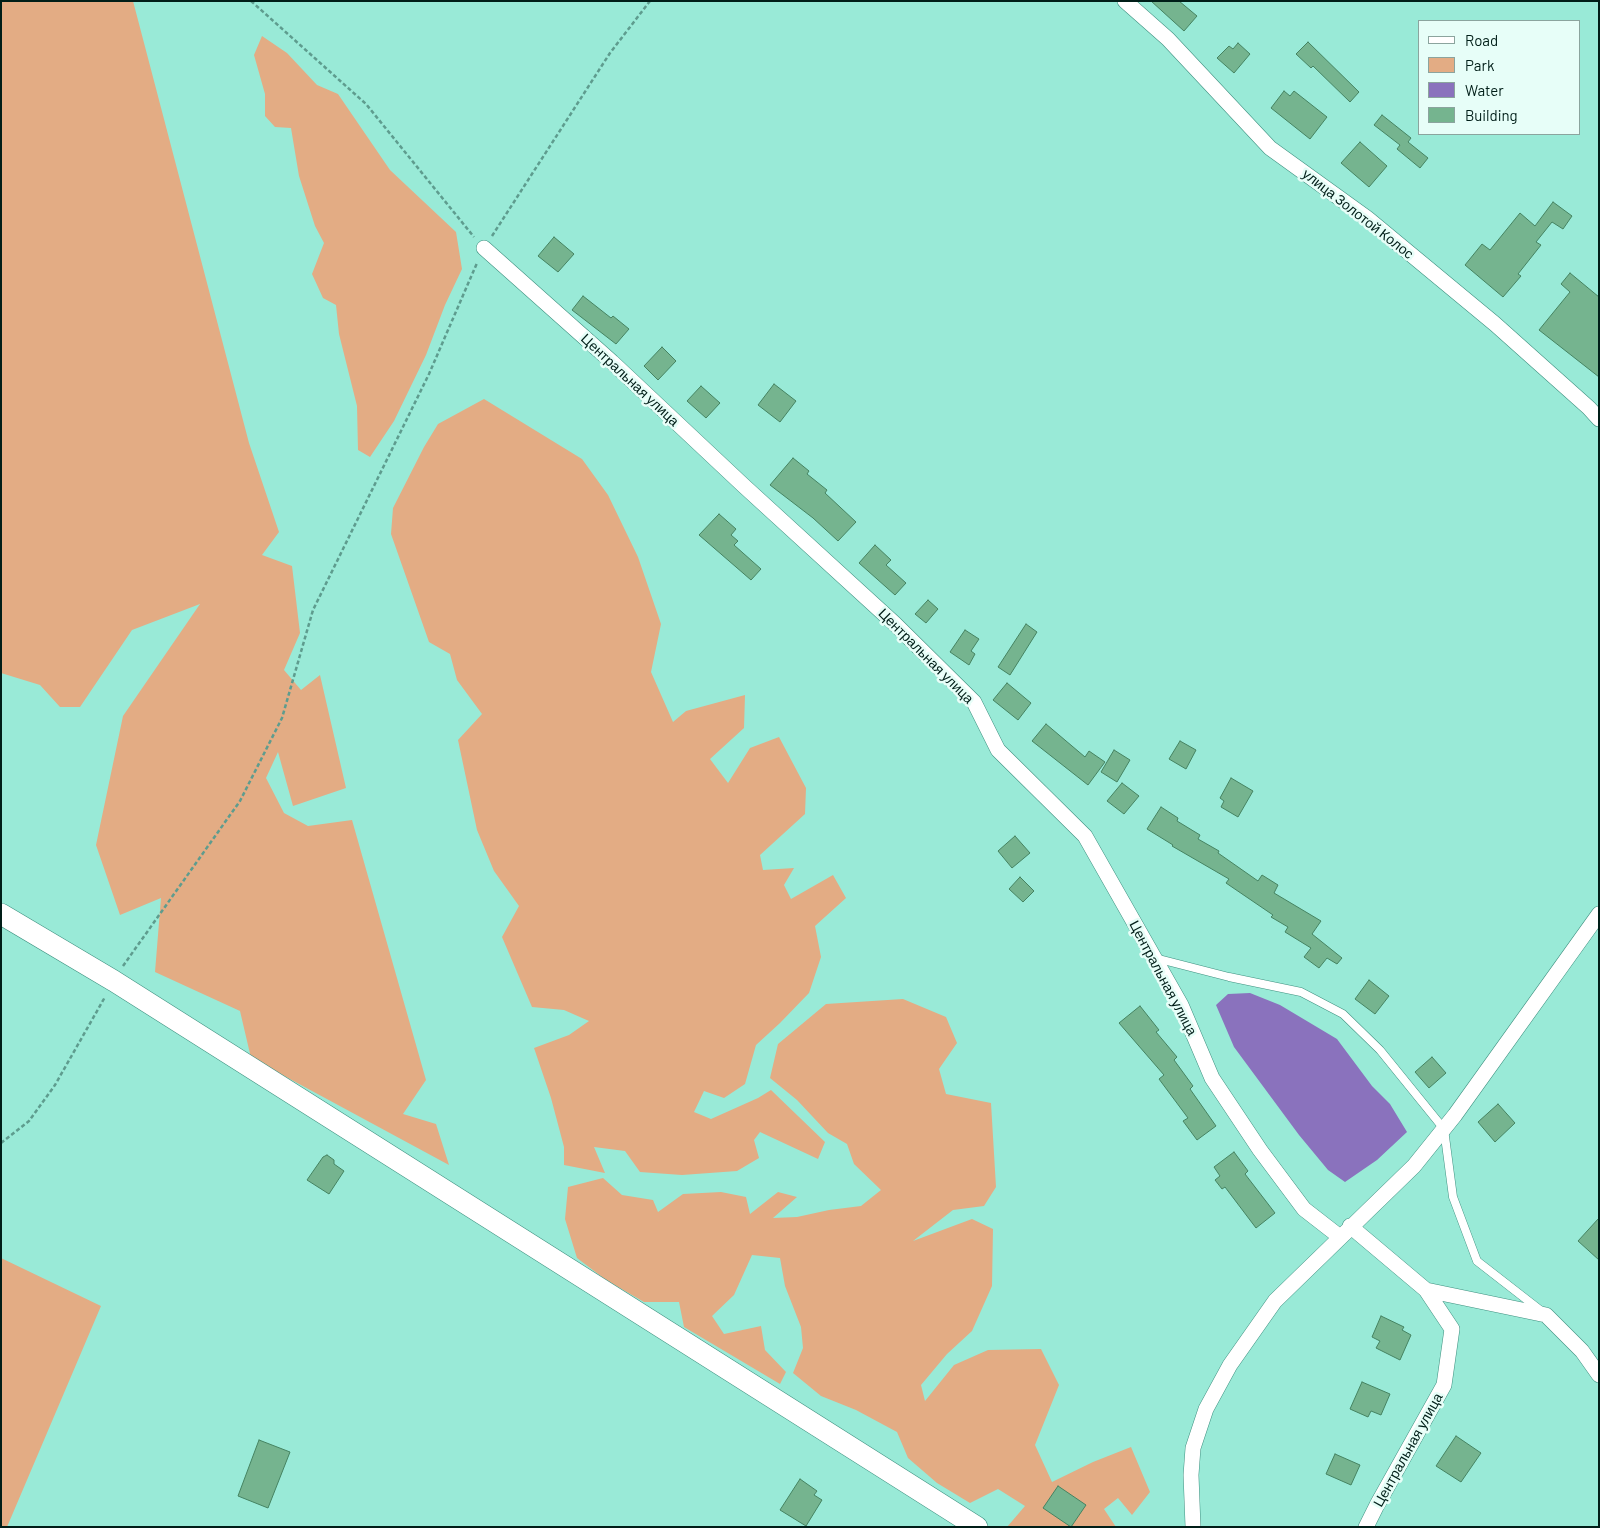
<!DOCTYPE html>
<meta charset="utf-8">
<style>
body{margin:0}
#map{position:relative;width:1600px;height:1528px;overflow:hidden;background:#99ead7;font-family:Barlow,sans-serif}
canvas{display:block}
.frame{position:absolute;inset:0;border:2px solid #001e18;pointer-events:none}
.legend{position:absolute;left:1418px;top:20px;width:162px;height:115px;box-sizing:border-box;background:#e7fef8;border:1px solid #8ba49e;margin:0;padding:6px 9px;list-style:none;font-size:15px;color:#001e18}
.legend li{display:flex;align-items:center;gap:10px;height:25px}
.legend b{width:25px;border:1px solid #8ba49e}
</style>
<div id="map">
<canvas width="1600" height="1528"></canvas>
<div class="frame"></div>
<ul class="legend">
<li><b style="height:6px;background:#fff"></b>Road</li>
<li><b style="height:14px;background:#e3ac84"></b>Park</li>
<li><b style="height:14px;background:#8a72bd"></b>Water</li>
<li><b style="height:14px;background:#75b48f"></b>Building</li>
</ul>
</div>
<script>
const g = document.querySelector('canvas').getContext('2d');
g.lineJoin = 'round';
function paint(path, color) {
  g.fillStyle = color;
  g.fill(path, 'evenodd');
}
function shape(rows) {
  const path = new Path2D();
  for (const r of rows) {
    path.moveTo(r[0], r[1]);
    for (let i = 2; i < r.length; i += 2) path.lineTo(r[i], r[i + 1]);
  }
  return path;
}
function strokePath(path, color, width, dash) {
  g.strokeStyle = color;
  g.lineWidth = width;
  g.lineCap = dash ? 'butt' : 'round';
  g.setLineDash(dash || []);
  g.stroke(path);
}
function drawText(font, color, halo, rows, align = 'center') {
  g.font = font + ' Barlow,sans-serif';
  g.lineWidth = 5;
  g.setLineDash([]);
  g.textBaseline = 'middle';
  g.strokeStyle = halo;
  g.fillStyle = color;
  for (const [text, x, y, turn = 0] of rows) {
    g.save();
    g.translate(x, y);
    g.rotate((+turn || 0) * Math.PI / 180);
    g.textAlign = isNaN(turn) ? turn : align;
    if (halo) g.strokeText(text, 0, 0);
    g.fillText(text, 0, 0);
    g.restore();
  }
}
paint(shape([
 [1,1,133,1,249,443,279,532,262,555,292,566,300,633,284,670,301,690,320,675,346,788,293,806,278,752,266,778,284,813,308,826,352,820,426,1080,403,1114,436,1124,449,1165,251,1058,240,1011,155,972,161,898,120,915,96,845,123,716,200,604,132,630,80,707,60,707,40,685,1,673],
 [262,36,287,53,317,85,338,94,390,170,456,232,462,269,445,305,426,355,394,421,370,457,358,450,357,406,339,334,336,305,323,298,312,274,324,243,315,226,299,176,291,128,275,127,265,116,265,94,254,55],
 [484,399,582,459,608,495,638,557,661,624,651,672,673,722,686,711,745,695,744,728,710,759,728,783,750,748,779,737,806,788,805,814,760,855,763,870,794,868,784,885,791,899,833,875,846,898,815,926,821,957,809,993,780,1023,756,1045,745,1084,724,1098,704,1091,694,1112,711,1119,758,1098,771,1090,825,1142,818,1159,760,1132,754,1140,759,1158,737,1171,682,1175,640,1172,625,1151,594,1147,605,1173,564,1165,564,1147,551,1098,534,1048,569,1035,589,1021,564,1010,532,1007,502,937,519,906,494,871,477,830,458,740,482,714,457,680,450,654,429,642,391,534,393,508,424,447,438,424],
 [903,999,946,1017,957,1043,939,1069,946,1094,991,1103,996,1187,984,1206,953,1210,913,1241,972,1219,993,1229,992,1286,972,1331,947,1354,921,1385,925,1401,954,1365,988,1350,1041,1349,1059,1385,1035,1445,1052,1482,1093,1462,1131,1447,1150,1492,1132,1515,1118,1498,1104,1509,1116,1527,1007,1527,1025,1506,998,1489,970,1503,937,1483,908,1458,897,1432,856,1410,821,1396,793,1373,803,1348,801,1327,785,1286,780,1258,752,1255,734,1295,712,1316,724,1334,761,1326,765,1350,786,1372,780,1384,684,1327,679,1302,644,1302,606,1280,577,1258,565,1219,568,1187,603,1178,622,1195,653,1200,658,1212,683,1194,721,1192,746,1197,750,1214,778,1192,797,1197,773,1218,797,1217,829,1210,861,1206,881,1190,854,1164,847,1144,828,1133,797,1100,770,1078,778,1044,826,1004],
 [1,1258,101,1306,7,1527,1,1527]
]), '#e3ac84');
paint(shape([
 [1250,993,1280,1005,1337,1039,1372,1086,1390,1104,1407,1132,1377,1160,1345,1182,1328,1170,1299,1135,1234,1047,1216,1005,1228,994]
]), '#8a72bd');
const building = shape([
 [1151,1,1179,1,1197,16,1184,31,1151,1],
 [1308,42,1359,92,1350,102,1313,66,1311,68,1296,54,1308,42],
 [1238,43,1250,54,1234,73,1217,58,1229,46,1233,49,1238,43],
 [1284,91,1290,96,1294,91,1327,117,1310,139,1271,108,1284,91],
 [1382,115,1411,138,1408,142,1428,158,1420,168,1397,149,1400,145,1374,125,1382,115],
 [1360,142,1387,166,1369,187,1341,163,1360,142],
 [1553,202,1572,216,1563,229,1552,222,1536,242,1541,245,1518,274,1521,276,1503,297,1465,265,1482,244,1490,250,1520,213,1535,226,1553,202],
 [554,237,574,254,558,272,538,256,554,237],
 [1570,273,1599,297,1599,377,1539,330,1570,292,1561,284,1570,273],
 [583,296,611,318,613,316,629,329,616,344,572,310,583,296],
 [662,347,676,361,658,380,644,366,662,347],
 [774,384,796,401,780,422,758,405,774,384],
 [701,386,720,403,706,418,687,401,701,386],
 [793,458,809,471,807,474,827,490,825,493,856,522,838,541,813,518,770,485,793,458],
 [719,514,736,529,731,535,738,541,734,545,761,569,751,580,699,535,719,514],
 [875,545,891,560,886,565,906,583,895,595,859,563,875,545],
 [928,600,938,609,926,623,915,614,928,600],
 [1026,624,1037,632,1010,675,998,667,1026,624],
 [965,630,979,639,971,651,975,654,969,665,950,652,965,630],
 [1007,683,1031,703,1018,720,993,700,1007,683],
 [1046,724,1085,757,1089,751,1105,762,1088,785,1032,741,1046,724],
 [1180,741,1196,750,1186,769,1169,759,1180,741],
 [1114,750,1130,760,1117,782,1101,772,1114,750],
 [1231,778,1253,791,1238,817,1221,807,1224,801,1220,798,1231,778],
 [1122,783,1139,796,1124,814,1107,801,1122,783],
 [1161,807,1178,818,1177,821,1200,835,1198,839,1219,851,1218,853,1258,881,1262,875,1278,885,1274,893,1321,921,1312,934,1342,958,1337,964,1327,958,1319,968,1304,957,1311,948,1285,932,1288,927,1271,917,1273,915,1226,883,1229,879,1172,846,1173,845,1147,829,1161,807],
 [1015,836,1030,853,1012,868,998,851,1015,836],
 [1020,877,1034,891,1023,902,1009,889,1020,877],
 [1369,980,1389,996,1375,1014,1355,999,1369,980],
 [1140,1006,1159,1030,1156,1032,1177,1057,1174,1060,1193,1086,1190,1089,1216,1126,1197,1140,1183,1121,1188,1118,1159,1079,1164,1075,1119,1023,1140,1006],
 [1432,1057,1446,1073,1429,1088,1415,1072,1432,1057],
 [1498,1104,1515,1123,1495,1142,1478,1122,1498,1104],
 [1234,1152,1248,1171,1245,1174,1275,1213,1256,1228,1225,1187,1222,1189,1215,1180,1220,1176,1214,1167,1234,1152],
 [327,1155,334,1160,334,1164,344,1171,329,1194,307,1180,323,1157,327,1155],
 [1599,1218,1599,1260,1578,1241,1599,1218],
 [1381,1316,1404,1327,1402,1330,1411,1335,1400,1360,1376,1348,1380,1341,1372,1337,1381,1316],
 [1362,1382,1390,1394,1381,1415,1371,1411,1368,1417,1350,1409,1362,1382],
 [1456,1436,1481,1453,1461,1482,1436,1466,1456,1436],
 [259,1440,290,1452,268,1508,238,1496,259,1440],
 [1335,1454,1360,1465,1351,1485,1326,1474,1335,1454],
 [800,1479,817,1491,814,1495,822,1500,806,1526,780,1510,800,1479],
 [1058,1486,1086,1505,1071,1527,1043,1508,1058,1486]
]);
paint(building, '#75b48f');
strokePath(building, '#458361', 1);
const service = shape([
 [1155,958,1229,977,1301,992,1343,1014,1380,1050,1444,1129,1453,1197,1477,1261,1540,1310]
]);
const minor = shape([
 [1125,1,1168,39,1270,148,1367,218,1495,324,1589,408,1599,419],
 [484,248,612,362,744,486,895,624,974,702,998,750,1085,836,1181,1005,1212,1078,1260,1150,1304,1209,1340,1237],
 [1350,1226,1426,1290,1546,1315,1582,1351,1599,1375],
 [1193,1527,1191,1475,1193,1448,1206,1409,1230,1365,1275,1301,1414,1166,1455,1115,1599,914],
 [1366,1527,1377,1505,1444,1385,1452,1329,1426,1290]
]);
const secondary = shape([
 [1,914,114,981,977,1527]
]);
strokePath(service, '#3f9180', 9);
strokePath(minor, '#3f9180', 16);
strokePath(secondary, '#3f9180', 22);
strokePath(shape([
 [251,1,366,104,474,237],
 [492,236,610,53,650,1],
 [123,966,240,801,282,718,313,610,429,374,477,263],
 [1,1143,29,1121,55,1085,105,997]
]), '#5e9c8e', 2.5, [4, 2.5]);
strokePath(service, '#fff', 8);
strokePath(minor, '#fff', 15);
strokePath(secondary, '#fff', 21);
drawText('14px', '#001e18', '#e7fef8', [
 ["улица Золотой Колос",1358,214,38],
 ["Центральная улица",630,380,43],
 ["Центральная улица",926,656,45],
 ["Центральная улица",1163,978,62],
 ["Центральная улица",1408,1450,-61]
]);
</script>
